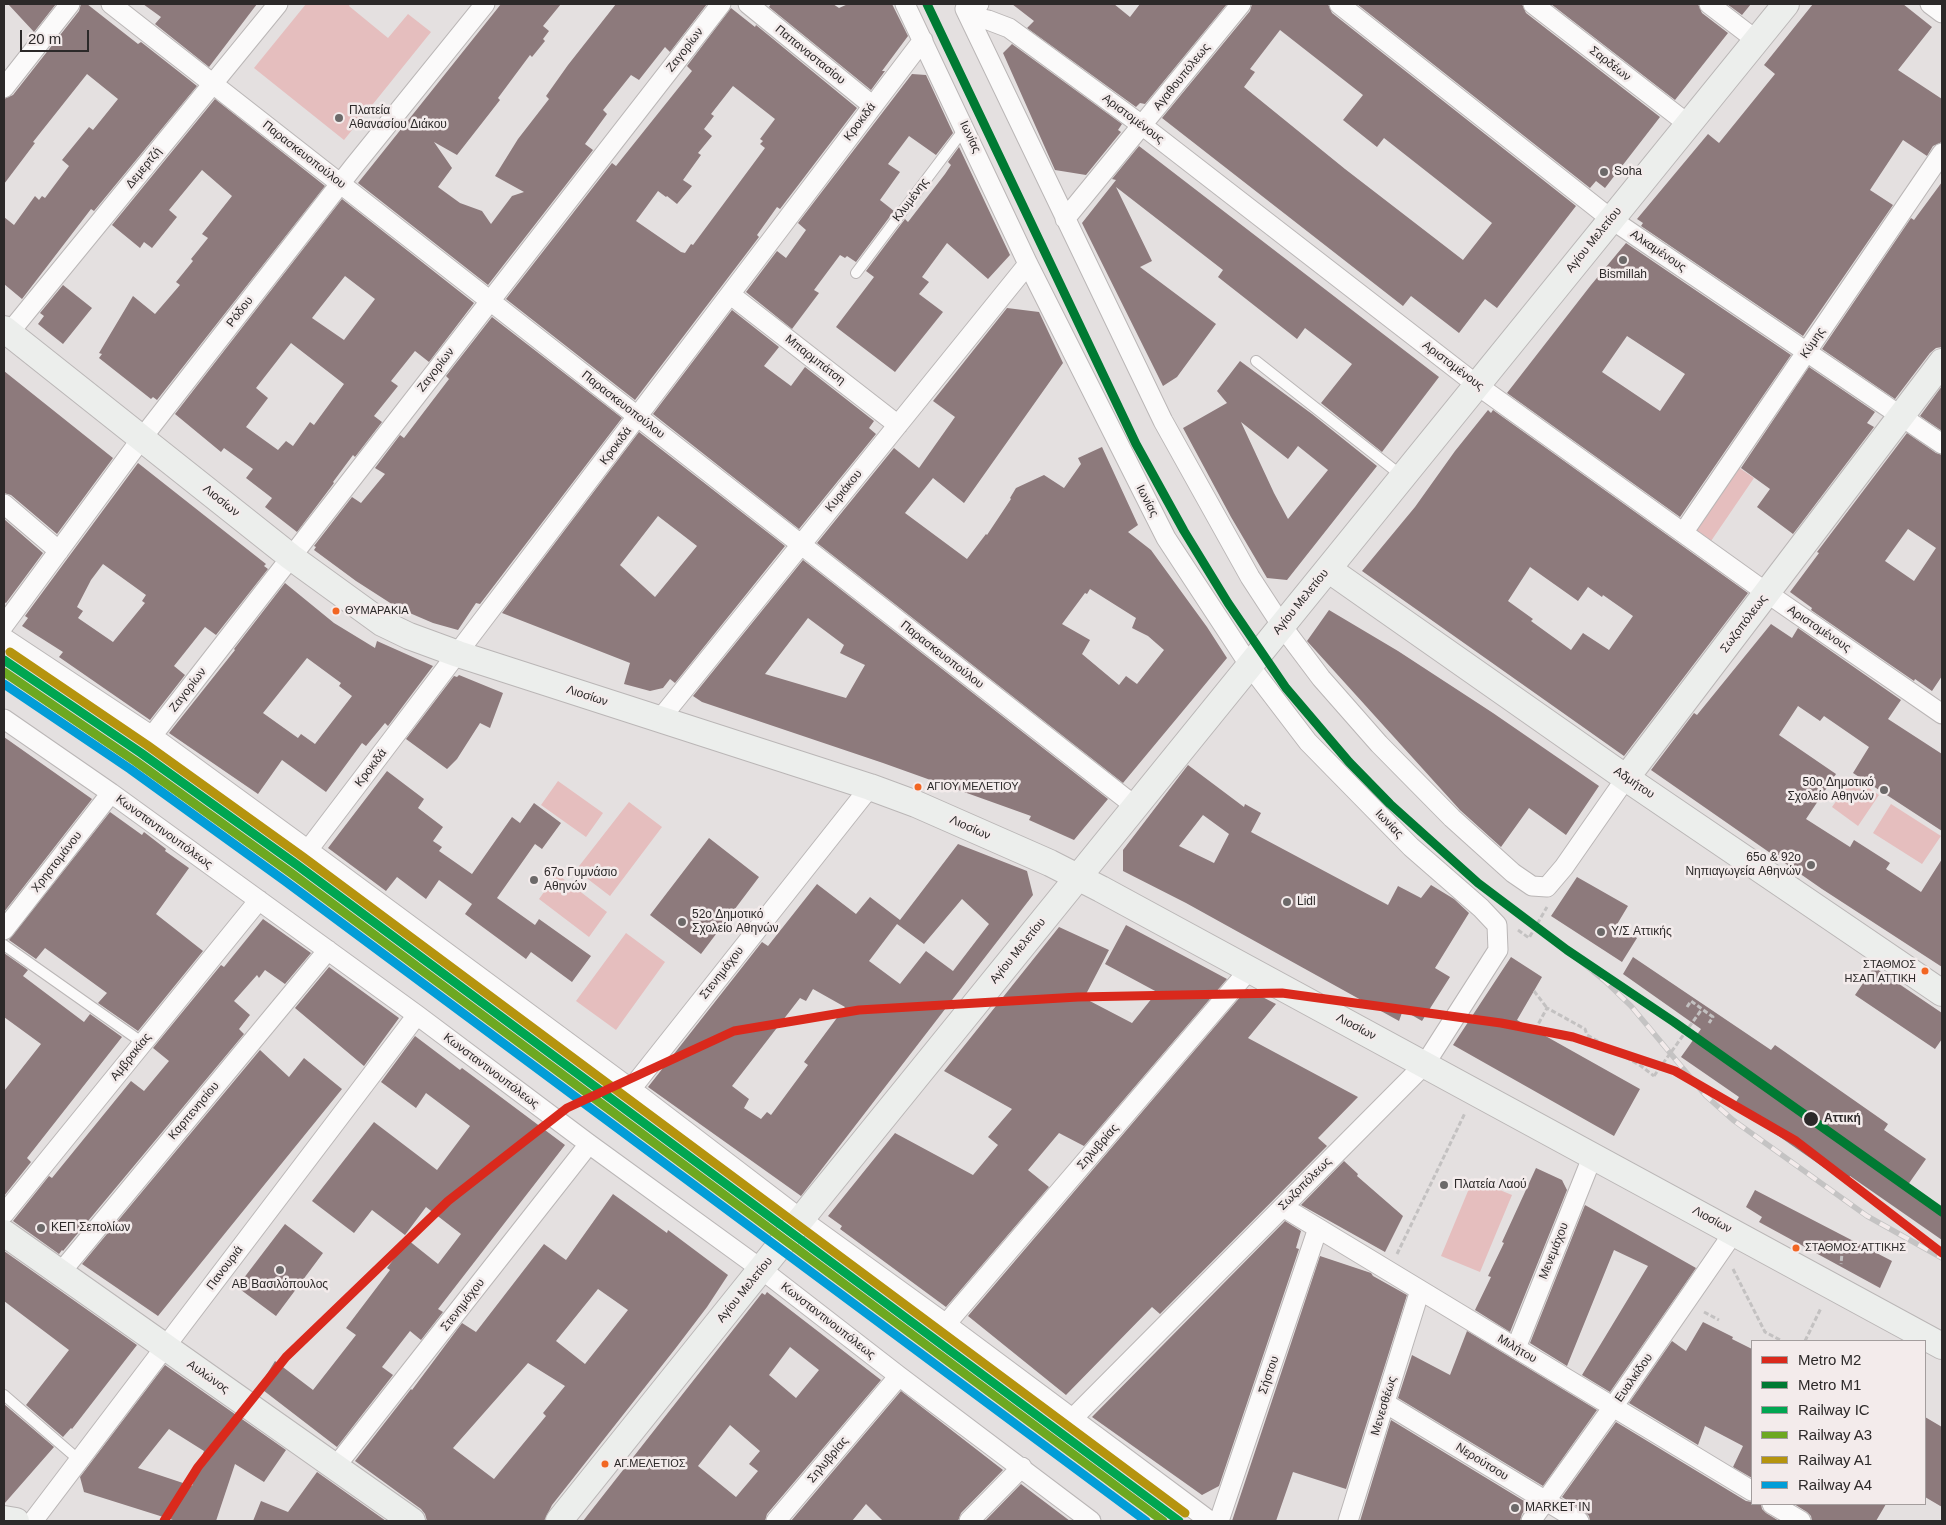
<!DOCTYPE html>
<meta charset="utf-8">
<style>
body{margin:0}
#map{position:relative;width:1946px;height:1525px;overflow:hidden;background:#e4e0e0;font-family:Helvetica,sans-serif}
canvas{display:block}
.frame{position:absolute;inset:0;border:5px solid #2c2929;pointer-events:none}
.legend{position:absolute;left:1751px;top:1340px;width:175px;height:165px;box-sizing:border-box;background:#f3ebeb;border:1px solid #a39d9d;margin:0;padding:6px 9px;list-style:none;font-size:15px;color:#2c2929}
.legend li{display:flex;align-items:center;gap:10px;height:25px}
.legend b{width:25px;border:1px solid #a39d9d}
.scale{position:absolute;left:20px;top:30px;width:69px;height:22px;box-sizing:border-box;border:2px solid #2c2929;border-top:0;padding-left:6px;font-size:15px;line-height:18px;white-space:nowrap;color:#2c2929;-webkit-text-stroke:4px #f3ebeb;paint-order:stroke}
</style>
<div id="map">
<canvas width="1946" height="1525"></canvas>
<div class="frame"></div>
<ul class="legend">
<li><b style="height:6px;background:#da291c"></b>Metro Μ2</li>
<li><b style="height:6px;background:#007a33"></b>Metro Μ1</li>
<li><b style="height:6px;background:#00a651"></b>Railway IC</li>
<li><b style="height:6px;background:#6da821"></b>Railway A3</li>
<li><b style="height:6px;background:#b5940e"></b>Railway A1</li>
<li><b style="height:6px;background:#029dd7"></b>Railway A4</li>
</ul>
<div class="scale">20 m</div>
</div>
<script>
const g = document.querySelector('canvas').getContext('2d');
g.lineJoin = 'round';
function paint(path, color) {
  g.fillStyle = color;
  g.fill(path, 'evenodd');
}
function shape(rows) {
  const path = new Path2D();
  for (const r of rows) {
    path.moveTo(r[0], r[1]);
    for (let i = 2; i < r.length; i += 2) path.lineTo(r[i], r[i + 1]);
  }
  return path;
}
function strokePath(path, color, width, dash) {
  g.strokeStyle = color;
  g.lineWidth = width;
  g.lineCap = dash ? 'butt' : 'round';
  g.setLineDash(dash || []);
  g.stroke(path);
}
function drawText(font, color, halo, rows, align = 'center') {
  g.font = font + ' Helvetica,sans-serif';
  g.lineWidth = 5;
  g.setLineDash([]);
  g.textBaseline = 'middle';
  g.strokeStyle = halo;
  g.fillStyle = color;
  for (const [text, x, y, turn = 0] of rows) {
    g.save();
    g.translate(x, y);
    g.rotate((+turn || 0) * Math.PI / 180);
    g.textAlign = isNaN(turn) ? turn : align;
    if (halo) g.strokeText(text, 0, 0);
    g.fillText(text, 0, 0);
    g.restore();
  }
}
paint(shape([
 [306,4,350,4,349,6,388,38,408,14,431,32,344,140,254,68],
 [1735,465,1754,478,1709,544,1690,531],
 [1853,777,1879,795,1858,826,1832,807],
 [558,781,603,813,586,837,541,805],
 [629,802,662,827,610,896,576,870],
 [1891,804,1941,836,1922,864,1873,833],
 [557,874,607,912,589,937,539,899],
 [626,933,665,962,616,1030,576,1001],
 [1473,1179,1512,1195,1480,1272,1441,1256]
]), '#e5bebe');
paint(shape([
 [8,4,56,4,34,32],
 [81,4,87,4,138,44,141,42,197,86,94,211,91,209,22,299,4,284,4,217,14,225,35,196,39,200,42,196,45,198,69,166,62,160,89,127,93,130,118,99,87,74,33,142,35,143,4,184,4,99,13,95,79,11],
 [143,4,257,4,209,67,155,24,161,17],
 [501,4,561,4,543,26,549,31,543,39,545,41,532,57,530,55,498,98,500,100,457,155,434,142,452,168,438,187,460,203,482,211,491,224,512,196,524,192,495,176,518,139,549,99,546,96,568,65,616,4,707,4,670,52,665,47,639,80,631,75,603,110,607,114,585,144,593,150,488,285,358,183],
 [771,4,833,4,839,8,848,4,892,4,908,36,882,71,885,71,871,90,769,7],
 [1012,4,1114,4,1130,17,1140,4,1227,4,1145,104,1140,103,1136,107,1027,28,1034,21],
 [1252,4,1328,4,1332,13,1576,206,1497,308,1485,299,1459,333,1411,296,1403,306,1162,118,1250,11],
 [1280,30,1363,95,1343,120,1377,147,1384,138,1492,223,1463,260,1345,169,1244,87,1255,72,1250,69],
 [1357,4,1522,4,1526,13,1660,117,1605,188,1596,181,1590,188],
 [1551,4,1698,4,1702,13,1728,33,1675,100],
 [1727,4,1751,4,1742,15],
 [1813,4,1903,4,1932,27,1898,70,1942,99,1942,142,1933,146,1927,156,1903,140,1870,190,1893,205,1803,336,1641,226,1643,223,1637,219,1708,134,1719,143,1775,74,1764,65],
 [731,8,755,27,756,25,857,108,780,209,777,207,757,235,759,237,635,400,506,299,612,163,616,166,692,71,687,66],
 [733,86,775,119,760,139,763,141,760,144,765,148,693,245,691,244,685,253,681,252,636,221,658,191,666,197,667,196,677,204,692,186,683,180,701,155,698,153,712,136,704,129,714,116,711,114],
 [1012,44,1122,124,1118,130,1121,132,1086,175,1055,170,1003,53],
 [912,74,926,75,953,133,936,155,909,136,888,164,900,172,880,200,894,211,856,262,847,256,845,258,840,255,814,290,819,293,792,329,746,292,777,251,786,258,806,230,798,223],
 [215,99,325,186,157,400,153,397,151,399,99,358,102,354,99,353,133,296,155,314,180,285,176,282,193,261,191,259,208,238,202,234,232,196,202,170,169,210,177,217,152,248,144,242,140,248,112,225],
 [1139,146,1439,377,1382,452,1321,403,1352,364,1305,328,1297,339,1218,277,1223,270,1116,187,1152,261,1140,267,1216,324,1177,377,1163,386,1082,223,1116,180,1112,179],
 [959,147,1010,255,988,279,947,243,922,277,929,282,919,294,943,312,895,372,836,327,874,277,866,271,905,219,908,222,945,174,951,165,948,162],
 [1942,182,1942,347,1936,348,1930,353,1895,399,1822,349,1911,218,1914,220],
 [342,199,474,303,429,362,415,351,391,381,398,386,374,416,382,422,355,457,353,455,333,482,334,483,297,532,265,507,272,498,246,478,253,469,224,448,221,452,175,414],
 [345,276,375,299,344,340,312,318],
 [291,343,344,384,314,425,310,422,293,446,286,441,278,450,246,427,268,398,256,388],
 [1626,243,1791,355,1680,517,1507,393,1591,285],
 [1627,336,1685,374,1660,411,1602,372],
 [63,285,92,308,63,344,38,324,44,316,40,313],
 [1007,308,1039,312,1063,363,964,503,933,478,905,513,967,559,986,534,987,535,1011,499,1010,498,1016,488,1044,475,1064,488,1081,464,1078,458,1102,447,1138,525,1128,532,1151,550,1207,627,1227,658,1123,783,817,543,894,448,919,468,955,417,933,401],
 [1090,589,1136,618,1132,628,1148,636,1164,650,1137,684,1126,676,1119,685,1082,654,1090,640,1062,624,1085,593,1087,594],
 [732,310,779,347,764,366,791,386,805,367,874,421,869,428,876,434,799,529,653,414],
 [492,317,622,418,480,604,476,603,458,630,433,623,398,608,356,581,314,550,316,547,314,546,352,497,361,503,385,474,375,468,400,435,404,438,449,379,446,376],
 [1240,361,1312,414,1377,466,1287,580,1267,578,1231,517,1183,428,1227,403,1217,391],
 [1241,422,1288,459,1298,446,1328,470,1288,519,1274,493],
 [1809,367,1875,412,1867,423,1874,427,1793,534,1757,507,1770,489,1741,468],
 [4,371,113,458,57,534,11,495,4,493],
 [1942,386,1942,431,1920,416],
 [1488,410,1491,413,1493,410,1748,593,1624,756,1362,571,1415,507,1455,451],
 [1530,567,1578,601,1588,587,1602,597,1603,595,1633,616,1609,650,1583,633,1571,650,1531,621,1533,619,1508,601],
 [639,432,785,546,675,683,670,679,663,688,650,691,624,684,630,663,502,613],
 [658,516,697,546,655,597,620,565],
 [1907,433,1936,453,1942,455,1942,676,1932,691,1915,679,1914,681,1811,610,1812,608,1790,592,1819,553,1817,552],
 [1908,529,1936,548,1914,581,1885,561],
 [138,463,266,564,264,566,268,569,216,635,205,627,174,666,185,675,150,720,59,657,63,652,22,626,28,618,25,616],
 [103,564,146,595,142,601,145,603,113,642,78,618,83,611,77,607,91,580],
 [4,519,43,553,6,603,4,602],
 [803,560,1108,799,1074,840,1029,820,1031,816,883,763,702,702,693,696],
 [808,618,844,645,840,653,865,665,846,698,765,674],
 [285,583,334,623,375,648,377,641,433,666,388,726,385,723,366,746,362,743,326,792,282,760,258,794,169,733,235,650,234,649],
 [307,658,341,683,339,686,352,696,315,744,301,734,298,738,263,713],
 [1329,610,1398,651,1493,713,1599,786,1566,835,1529,808,1501,847,1460,810,1307,641],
 [1771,624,1792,638,1798,628,1901,700,1888,719,1942,754,1942,831,1853,773,1869,747,1824,716,1820,721,1798,706,1779,735,1836,774,1806,819,1850,847,1854,840,1890,863,1886,869,1921,892,1942,859,1942,967,1822,889,1651,770,1694,713,1697,715],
 [459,675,503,693,490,728,480,723,457,759,447,769,406,739,454,676,457,677],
 [4,737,92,799,4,912],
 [1188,765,1244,807,1245,804,1261,813,1251,832,1388,905,1398,886,1421,898,1431,885,1454,899,1469,913,1435,968,1450,977,1422,1021,1403,1010,1399,1021,1186,903,1123,871,1123,850],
 [1203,815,1229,834,1214,863,1179,846],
 [387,771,424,799,418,808,443,827,433,841,442,847,439,851,472,874,512,817,520,823,534,803,561,823,542,849,535,844,497,898,535,925,539,919,591,956,572,982,531,952,526,959,465,914,472,904,439,880,426,899,397,877,386,891,328,848],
 [110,812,142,835,144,832,166,849,165,851,189,868,156,914,203,951,138,1031,98,1003,107,993,45,948,36,959,9,940],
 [709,838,759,877,701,954,650,915],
 [958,844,1027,871,1033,895,801,1196,648,1087,762,942,768,946,817,884,856,914,870,897,900,920],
 [962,899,989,924,953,971,926,951,900,984,869,961,897,924,924,944],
 [813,989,845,1007,804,1062,808,1065,771,1115,767,1112,761,1119,744,1108,749,1099,732,1086,800,998,806,1001],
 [1577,877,1628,906,1616,926,1637,938,1622,962,1551,916],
 [263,919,311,953,285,984,265,970,259,978,257,975,234,1001,250,1015,239,1029,244,1034,63,1251,62,1250,59,1254,13,1221,49,1176,52,1178,131,1081,144,1091,169,1061,153,1048,221,965,224,967],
 [1126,925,1227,979,1084,1146,1059,1133,1028,1170,1049,1187,946,1307,840,1229,842,1226,828,1216,895,1133,973,1175,998,1145,988,1137,1012,1109,944,1071,1059,927,1109,950,1084,998,1132,1023,1157,992,1105,964],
 [4,953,28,970,23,976,84,1022,90,1014,122,1037,27,1158,31,1162,4,1196,4,1091,41,1044,4,1017],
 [1511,957,1542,977,1517,1020,1640,1089,1614,1136,1453,1045],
 [1633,957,1771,1050,1775,1045,1888,1124,1884,1130,1926,1159,1905,1189,1942,1215,1942,1240,1850,1176,1846,1183,1734,1105,1739,1097,1681,1057,1701,1029,1623,974],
 [329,967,399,1018,364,1066,295,1008],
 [1874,967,1942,1013,1942,1039,1935,1049,1855,995],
 [1247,989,1276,1004,1248,1038,1358,1097,1318,1138,1327,1146,1160,1314,1152,1307,1066,1395,968,1316],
 [415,1036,460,1070,462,1068,565,1145,438,1309,443,1312,421,1340,410,1331,382,1367,393,1375,337,1447,259,1387,275,1361,313,1390,356,1335,346,1328,390,1270,387,1268,408,1240,438,1264,461,1234,426,1207,405,1235,372,1210,354,1233,312,1201,374,1122,437,1170,470,1126,426,1093,416,1108,381,1082],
 [260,1050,289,1077,304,1058,342,1089,158,1316,82,1264],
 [1344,1161,1358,1174,1357,1176,1403,1216,1385,1252,1301,1205],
 [1536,1168,1562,1180,1567,1190,1510,1332,1475,1310,1491,1277,1488,1276,1504,1243,1502,1242],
 [1755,1190,1892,1261,1880,1288,1759,1222,1762,1217,1746,1207],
 [613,1194,667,1233,668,1230,728,1275,707,1307,675,1349,552,1505,544,1521,427,1521,425,1514,421,1509,355,1461,411,1389,412,1390,462,1323,476,1332,544,1244,566,1260],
 [598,1289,628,1310,585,1364,556,1341],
 [528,1363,565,1386,543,1413,546,1416,494,1479,453,1448],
 [1585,1205,1696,1268,1610,1392,1582,1375,1648,1266,1614,1250,1567,1366,1530,1343],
 [1285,1221,1301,1231,1296,1248,1299,1249,1219,1486,1202,1495,1092,1417],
 [285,1224,323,1253,276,1316,237,1287],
 [4,1251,137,1345,72,1429,71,1428,63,1437,26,1405,69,1350,4,1301],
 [1320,1256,1371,1273,1373,1276,1407,1295,1346,1489,1293,1472,1276,1521,1232,1521],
 [767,1292,881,1380,767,1514,765,1521,583,1521,762,1293,765,1295],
 [790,1347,819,1370,796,1398,769,1375],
 [730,1425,760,1451,749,1464,758,1471,736,1497,698,1466],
 [1703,1322,1733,1337,1732,1339,1752,1349,1752,1478,1733,1467,1743,1446,1705,1426,1698,1445,1629,1403,1672,1341,1686,1351],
 [1467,1331,1597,1410,1543,1486,1398,1398,1412,1355,1450,1375],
 [165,1365,286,1450,264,1482,235,1464,216,1521,176,1521,84,1492,80,1477],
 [169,1429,204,1451,192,1486,138,1468],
 [901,1391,1003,1470,961,1513,958,1521,883,1521,866,1504,852,1521,791,1521],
 [4,1404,54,1447,4,1504],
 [1925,1417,1942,1427,1942,1507,1925,1497],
 [1391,1420,1529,1504,1522,1514,1520,1521,1360,1521],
 [1616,1422,1746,1501,1752,1502,1752,1504,1761,1504,1762,1509,1766,1513,1779,1521,1590,1521,1589,1516,1585,1512,1562,1497],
 [317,1472,386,1521,253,1521,261,1501,288,1512],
 [1021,1484,1070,1521,985,1521],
 [1794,1504,1886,1504,1876,1521,1812,1521,1811,1516,1807,1512]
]), '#8d7a7c');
const lane = shape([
 [856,273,965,128],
 [1256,361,1402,476],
 [4,945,143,1043],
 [4,1395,79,1460]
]);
const street = shape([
 [111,4,1135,806],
 [748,4,873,106],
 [905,4,1028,264,1166,538,1250,666,1308,742,1411,847,1481,908,1497,925,1498,950,1425,1064,1073,1418],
 [979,4,969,16,988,20,1009,28,1143,126,1477,385,1767,593,1942,714],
 [1339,4,1611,219,1942,444],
 [1533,4,1688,124],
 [1709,4,1756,40],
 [1930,4,1942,13],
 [965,9,1163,421,1250,577,1282,626,1321,678,1379,744,1452,818,1513,873,1532,886,1547,887,1564,867,1626,778],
 [4,88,70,4],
 [1065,219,1241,4],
 [731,295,898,425],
 [9,333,278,4],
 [4,504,59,551],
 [1683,533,1942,153],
 [4,625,142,438,354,166,485,4],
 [4,638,152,736,308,850,631,1089,801,1219,946,1324,1210,1521],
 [4,719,111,793,417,1015,589,1144,761,1269,899,1376,1091,1521],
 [660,719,1028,264],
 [152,736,721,4],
 [308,850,923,40],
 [4,930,111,793],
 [631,1089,870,787],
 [1283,1207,1752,1491],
 [4,1214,259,900],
 [61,1272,328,950],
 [946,1324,1249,970],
 [1516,1348,1593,1155],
 [1385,1403,1579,1521],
 [336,1466,589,1144],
 [1772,1504,1801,1521],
 [33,1521,417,1015],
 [776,1521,899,1376],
 [969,1521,1022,1467],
 [1219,1521,1318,1228],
 [1348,1521,1420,1290],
 [1531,1521,1613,1407,1734,1232]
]);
const secondary = shape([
 [4,329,291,557,382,623,409,636,458,654,870,787,916,804,1050,863,1101,889,1942,1346],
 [1328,569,1626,778,1942,993],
 [1626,778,1942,362],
 [4,1233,412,1521],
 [4,1519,16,1521],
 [559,1521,818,1198,1786,4]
]);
strokePath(lane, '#bab6b6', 12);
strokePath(street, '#bab6b6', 21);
strokePath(secondary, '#bab6b6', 28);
strokePath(shape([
 [1518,930,1529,938,1547,907],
 [1534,991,1547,1008],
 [1687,1007,1691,1001,1713,1017,1709,1023],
 [1535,1030,1547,1008,1585,1029,1587,1035,1641,1066,1654,1076],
 [1834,1244,1842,1253,1841,1264],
 [1397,1254,1465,1113],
 [1733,1269,1765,1332,1782,1341],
 [1704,1312,1719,1320],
 [1805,1341,1821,1308]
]), '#c3c1c1', 3, [5, 2.5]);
strokePath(lane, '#fbfafa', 10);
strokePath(street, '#fbfafa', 19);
strokePath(secondary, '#eceeec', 26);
const rail = shape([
 [1567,950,1605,981,1631,1006,1706,1096,1733,1120,1867,1216,1942,1258]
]);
strokePath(rail, '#c4c3c3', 5.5);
strokePath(rail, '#f3ebeb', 4, [11]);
strokePath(shape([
 [1654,1076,1702,1009]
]), '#c3c1c1', 3, [5, 2.5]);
strokePath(shape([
 [4,660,141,753,297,865,1179,1521]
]), '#00a651', 9);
strokePath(shape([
 [4,672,135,761,291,873,1163,1521]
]), '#6da821', 9);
strokePath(shape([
 [10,652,147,745,303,857,1185,1513]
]), '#b5940e', 9);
strokePath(shape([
 [4,684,130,769,285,881,1146,1521]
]), '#029dd7', 9);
strokePath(shape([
 [164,1521,198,1467,286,1357,448,1201,567,1108,734,1031,859,1010,1078,997,1282,993,1501,1023,1573,1037,1675,1071,1796,1141,1942,1253]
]), '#da291c', 9);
strokePath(shape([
 [927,4,1136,444,1184,531,1228,603,1286,688,1349,762,1390,804,1478,883,1567,950,1674,1022,1942,1212]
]), '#007a33', 9);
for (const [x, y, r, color] of [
 [339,118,5,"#6c6969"],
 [1604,172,5,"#6c6969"],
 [1623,260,5,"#6c6969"],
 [336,611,4.5,"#f26522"],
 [918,787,4.5,"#f26522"],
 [1884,790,5,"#6c6969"],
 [1811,865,5,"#6c6969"],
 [534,880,5,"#6c6969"],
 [1287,902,5,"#6c6969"],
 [682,922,5,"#6c6969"],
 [1601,932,5,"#6c6969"],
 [1925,971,4.5,"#f26522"],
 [1811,1119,8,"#2c2929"],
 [1444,1185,5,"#6c6969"],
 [41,1228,5,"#6c6969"],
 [1796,1248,4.5,"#f26522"],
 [280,1270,5,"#6c6969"],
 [605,1464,4.5,"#f26522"],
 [1515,1508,5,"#6c6969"]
]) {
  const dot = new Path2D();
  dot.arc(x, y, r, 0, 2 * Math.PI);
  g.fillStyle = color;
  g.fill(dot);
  strokePath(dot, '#f3ebeb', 2);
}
drawText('11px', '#2c2929', '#f3ebeb', [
 ["ΘΥΜΑΡΑΚΙΑ",345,611],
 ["ΑΓΙΟΥ ΜΕΛΕΤΙΟΥ",927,787],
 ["ΣΤΑΘΜΟΣ",1916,965,"right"],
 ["ΗΣΑΠ ΑΤΤΙΚΗ",1916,979,"right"],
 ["ΣΤΑΘΜΟΣ ΑΤΤΙΚΗΣ",1805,1248],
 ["ΑΓ.ΜΕΛΕΤΙΟΣ",614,1464]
], 'left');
drawText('12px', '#2c2929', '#f3ebeb', [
 ["Ζαγορίων",685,50,-52],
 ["Παπαναστασίου",810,55,39],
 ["Σαρδέων",1610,64,38],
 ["Αγαθουπόλεως",1182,77,-51],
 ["Αριστομένους",1133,119,37],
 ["Κροκιδά",860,122,-53],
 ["Ιωνίας",970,137,65],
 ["Παρασκευοπούλου",304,155,38],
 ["Δεμερτζή",144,168,-51],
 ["Κλυμένης",911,200,-53],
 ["Αγίου Μελετίου",1594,240,-51],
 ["Αλκαμένους",1658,251,34],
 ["Ρόδου",240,312,-52],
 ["Κύμης",1813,343,-56],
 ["Μπαρμπάτση",815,360,38],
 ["Αριστομένους",1453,366,37],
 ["Ζαγορίων",436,370,-52],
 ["Παρασκευοπούλου",623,405,38],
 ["Κροκιδά",616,446,-53],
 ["Κυριάκου",844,491,-51],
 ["Λιοσίων",221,501,39],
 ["Ιωνίας",1147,501,63],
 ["Αγίου Μελετίου",1301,602,-51],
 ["Σωζοπόλεως",1744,624,-53],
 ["Αριστομένους",1819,629,34],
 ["Παρασκευοπούλου",942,655,38],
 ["Ζαγορίων",188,690,-52],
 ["Λιοσίων",587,696,18],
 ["Κροκιδά",371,768,-53],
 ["Αδμήτου",1634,783,34],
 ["Ιωνίας",1389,824,46],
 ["Λιοσίων",970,828,24],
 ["Κωνσταντινουπόλεως",164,832,36],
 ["Χρηστομάνου",57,862,-52],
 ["Αγίου Μελετίου",1018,951,-51],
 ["Στενημάχου",722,973,-52],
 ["Λιοσίων",1356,1027,28],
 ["Αμβρακίας",131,1057,-51],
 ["Κωνσταντινουπόλεως",491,1071,37],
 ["Καρπενησίου",194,1111,-50],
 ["Σηλυβρίας",1098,1147,-49],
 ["Σωζοπόλεως",1305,1184,-45],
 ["Λιοσίων",1712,1220,29],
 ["Μενεμάχου",1554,1251,-68],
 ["Πανουριά",225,1268,-53],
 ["Αγίου Μελετίου",745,1290,-51],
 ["Στενημάχου",463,1305,-52],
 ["Κωνσταντινουπόλεως",828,1321,38],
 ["Μιλήτου",1517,1349,31],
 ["Σήστου",1269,1375,-71],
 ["Αυλώνος",208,1377,35],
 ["Ευαλκίδου",1634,1378,-55],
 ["Μενεσθέως",1384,1406,-73],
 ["Σηλυβρίας",828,1460,-50],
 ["Νερούτσου",1482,1462,32]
]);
drawText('12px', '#2c2929', '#f3ebeb', [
 ["Πλατεία",349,111],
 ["Αθανασίου Διάκου",349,125],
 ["Soha",1614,172],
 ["Bismillah",1623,275,"center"],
 ["50ο Δημοτικό",1874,783,"right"],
 ["Σχολείο Αθηνών",1874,797,"right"],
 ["65ο & 92ο",1801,858,"right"],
 ["Νηπιαγωγεία Αθηνών",1801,872,"right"],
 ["67ο Γυμνάσιο",544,873],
 ["Αθηνών",544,887],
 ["Lidl",1297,902],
 ["52ο Δημοτικό",692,915],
 ["Σχολείο Αθηνών",692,929],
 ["Υ/Σ Αττικής",1611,932],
 ["Πλατεία Λαού",1454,1185],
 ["ΚΕΠ Σεπολίων",51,1228],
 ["ΑΒ Βασιλόπουλος",280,1285,"center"],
 ["MARKET IN",1525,1508]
], 'left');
drawText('bold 12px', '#2c2929', '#f3ebeb', [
 ["Αττική",1824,1119]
], 'left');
</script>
